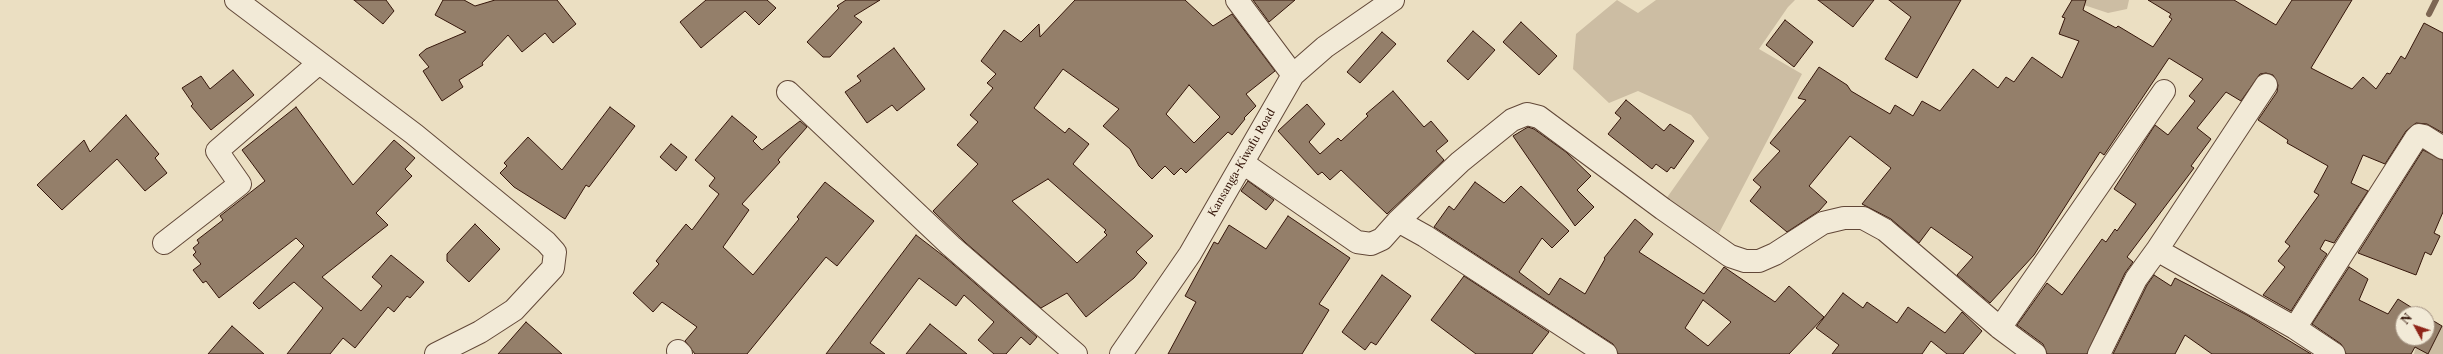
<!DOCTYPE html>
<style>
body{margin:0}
#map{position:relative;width:2443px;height:354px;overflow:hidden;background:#ebdfc2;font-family:"Libre Caslon Text",serif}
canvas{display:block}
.north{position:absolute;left:2395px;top:306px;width:40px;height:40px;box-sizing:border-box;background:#f2ead7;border:1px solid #a69585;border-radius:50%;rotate:310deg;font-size:11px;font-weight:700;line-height:16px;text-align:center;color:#35160a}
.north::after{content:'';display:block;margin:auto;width:14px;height:18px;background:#8f2418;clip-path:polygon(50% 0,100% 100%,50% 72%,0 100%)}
</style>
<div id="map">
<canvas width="2443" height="354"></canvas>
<div class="north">N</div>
</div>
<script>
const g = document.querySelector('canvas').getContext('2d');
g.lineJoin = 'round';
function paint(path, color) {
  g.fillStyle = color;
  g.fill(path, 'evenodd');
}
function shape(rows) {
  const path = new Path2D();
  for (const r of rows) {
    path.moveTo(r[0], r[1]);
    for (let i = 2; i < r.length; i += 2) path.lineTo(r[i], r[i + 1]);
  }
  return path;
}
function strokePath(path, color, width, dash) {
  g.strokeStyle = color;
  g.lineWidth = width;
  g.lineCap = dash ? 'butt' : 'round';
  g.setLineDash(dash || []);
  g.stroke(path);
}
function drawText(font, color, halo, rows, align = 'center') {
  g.font = font + ' "Libre Caslon Text",serif';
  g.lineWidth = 3;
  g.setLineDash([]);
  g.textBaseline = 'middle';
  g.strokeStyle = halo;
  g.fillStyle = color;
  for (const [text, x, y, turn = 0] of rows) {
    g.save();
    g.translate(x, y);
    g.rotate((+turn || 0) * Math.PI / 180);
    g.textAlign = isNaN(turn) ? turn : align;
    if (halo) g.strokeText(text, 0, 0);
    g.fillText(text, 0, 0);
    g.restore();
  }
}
paint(shape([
 [1617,0,1638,13,1656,0,1795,0,1788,7,1759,49,1802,74,1719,233,1666,199,1709,138,1691,115,1638,91,1609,103,1573,69,1576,34],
 [2069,0,2129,0,2127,9,2108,13],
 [2443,325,2443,354,2414,354,2416,346]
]), '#ccbda3');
strokePath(shape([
 [2429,14,2436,0]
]), '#7d6653', 6);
const building = shape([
 [354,0,386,0,394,11,383,24,354,0],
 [443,0,464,0,475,6,495,0,557,0,576,24,553,43,545,33,522,52,508,35,482,63,483,65,459,80,463,87,442,101,423,71,429,67,419,55,426,49,466,32,435,15,443,0],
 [706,0,767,0,776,8,759,25,745,11,701,48,680,22,706,0],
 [846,0,880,0,854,16,862,22,830,57,823,57,807,42,839,8,837,6,846,0],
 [1075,0,1185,0,1213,26,1232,14,1275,71,1246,94,1256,106,1244,118,1245,119,1232,135,1228,132,1186,173,1181,168,1174,175,1165,166,1152,179,1139,166,1130,149,1103,126,1119,109,1063,69,1034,108,1065,133,1069,128,1089,144,1073,164,1153,236,1136,252,1147,263,1134,278,1086,317,1067,293,1041,308,966,243,933,211,978,164,957,145,978,122,970,115,993,88,987,83,996,74,981,61,1004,30,1021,42,1039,24,1040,37,1075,0],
 [1189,85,1220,117,1194,143,1166,114,1189,85],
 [1048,179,1106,230,1104,232,1107,235,1077,263,1012,201,1048,179],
 [1253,0,1295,0,1269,22,1253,0],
 [1818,0,1874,0,1853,27,1818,0],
 [1889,0,1961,0,1917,78,1885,59,1911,17,1889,0],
 [2072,0,2086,0,2083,10,2116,28,2118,26,2153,47,2172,19,2169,17,2171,14,2148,0,2234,0,2276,25,2292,0,2352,0,2311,68,2352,89,2363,77,2376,89,2387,73,2390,74,2401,56,2405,59,2424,23,2443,33,2443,133,2427,124,2416,123,2406,131,2385,164,2363,155,2351,183,2368,191,2334,243,2325,240,2320,249,2327,254,2291,311,2263,295,2285,267,2278,261,2290,246,2285,242,2319,195,2314,192,2328,166,2287,143,2288,140,2258,120,2277,92,2278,85,2273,75,2266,73,2260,74,2241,101,2226,92,2197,128,2211,139,2191,166,2194,168,2127,257,2133,262,2125,273,2087,354,2047,354,2043,344,2017,325,2047,283,2062,295,2102,239,2106,242,2115,229,2117,231,2136,204,2114,189,2155,125,2168,135,2195,101,2189,96,2203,79,2169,58,2104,155,2100,152,2034,255,1990,303,1957,275,1973,257,1931,227,1919,243,1891,219,1862,204,1891,168,1850,136,1809,186,1827,202,1819,211,1787,232,1750,201,1761,187,1753,180,1780,151,1770,143,1806,100,1798,98,1819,67,1847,85,1851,91,1890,114,1895,105,1913,116,1922,101,1940,111,1973,69,1998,88,2006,77,2014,82,2032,57,2062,78,2079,41,2059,34,2065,18,2062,17,2072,0],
 [1785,20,1813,42,1794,67,1766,45,1785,20],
 [1521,22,1557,56,1539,75,1503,42,1521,22],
 [1473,31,1495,50,1468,80,1447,61,1473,31],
 [1382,32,1396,44,1360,83,1347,72,1382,32],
 [894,48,925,89,897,111,892,105,867,123,845,92,861,81,857,76,894,48],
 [233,70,254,95,211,130,191,106,193,104,182,88,201,76,210,89,233,70],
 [1393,91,1424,127,1431,121,1448,141,1436,151,1444,160,1387,214,1341,170,1330,180,1322,172,1318,175,1278,131,1307,104,1325,124,1309,142,1320,154,1338,138,1341,141,1368,116,1366,114,1393,91],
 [1626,100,1664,131,1670,124,1694,141,1674,169,1671,167,1667,172,1656,164,1652,169,1608,134,1621,118,1615,113,1626,100],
 [296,107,353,185,394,140,415,158,405,169,412,176,376,213,388,225,322,277,361,311,382,286,372,277,391,255,424,282,410,298,407,296,394,312,388,307,355,348,343,338,330,354,287,354,323,308,294,282,259,309,253,303,304,246,296,238,219,298,206,281,203,283,193,270,201,264,193,255,196,252,193,248,199,243,197,240,223,220,220,216,265,181,242,150,296,107],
 [610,107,635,126,589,187,586,185,565,219,514,187,500,173,507,166,504,163,528,137,562,170,610,107],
 [126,115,159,154,155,158,167,173,145,191,117,159,62,210,37,185,84,140,90,152,126,115],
 [732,116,757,137,753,141,762,150,800,121,807,127,778,160,780,162,742,204,749,210,723,247,753,275,799,219,797,217,825,182,874,221,837,266,826,257,747,354,695,354,685,341,697,327,662,302,653,312,633,293,659,264,656,261,686,224,692,230,719,194,709,186,715,178,695,160,732,116],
 [1528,127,1534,129,1566,152,1591,176,1577,190,1594,207,1575,226,1513,136,1528,127],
 [671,144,687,157,676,171,660,157,671,144],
 [2423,150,2443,160,2443,212,2434,233,2440,236,2431,255,2425,252,2416,275,2358,253,2423,150],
 [1248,181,1274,200,1266,210,1241,191,1248,181],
 [1475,182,1504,203,1521,186,1569,231,1552,248,1542,238,1519,272,1549,295,1560,278,1585,294,1605,259,1604,258,1635,219,1653,234,1639,252,1704,294,1724,267,1775,302,1789,286,1824,317,1789,354,1618,354,1613,344,1434,227,1449,206,1454,210,1475,182],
 [1703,300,1731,322,1708,346,1685,328,1703,300],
 [1288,216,1350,258,1319,304,1329,310,1302,354,1168,354,1196,302,1185,296,1214,242,1218,244,1229,225,1266,249,1288,216],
 [475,224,500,249,469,282,447,261,447,254,475,224],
 [916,235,946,258,1037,337,1030,345,1021,337,1006,354,994,354,978,340,994,322,964,295,956,306,919,278,870,343,885,354,826,354,916,235],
 [2349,267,2368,279,2359,300,2388,314,2398,299,2422,314,2403,314,2403,338,2427,338,2427,317,2442,326,2428,354,2415,347,2411,354,2346,354,2341,344,2312,324,2349,267],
 [1382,275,1411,296,1376,345,1371,342,1365,350,1342,332,1382,275],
 [2154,275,2171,286,2175,278,2247,315,2311,354,2212,354,2185,335,2175,354,2113,354,2147,285,2154,275],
 [1464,276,1549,332,1532,354,1476,354,1431,320,1464,276],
 [1843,293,1863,308,1867,302,1897,323,1908,307,1945,333,1962,312,1982,331,1963,354,1947,354,1931,341,1922,354,1832,354,1839,345,1816,328,1843,293],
 [526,322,562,354,498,354,526,322],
 [930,324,967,354,906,354,930,324],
 [232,326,264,354,208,354,232,326]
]);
paint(building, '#947f6a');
strokePath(building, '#35160a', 1);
const minor = shape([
 [236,0,414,134,546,242,555,252,553,268,514,310,480,332,436,354],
 [1237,0,1293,75],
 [788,92,951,246,1076,354],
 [1243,163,1357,242,1371,244,1382,239,1398,221,1460,162,1512,120,1527,114,1539,117,1663,209,1730,256,1745,261,1759,261,1775,254,1823,223,1844,218,1863,218,1885,230,2000,328,2035,354],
 [1398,221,1425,236,1606,354],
 [164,243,240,184,217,151,319,63],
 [2157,250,2266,85],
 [2000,328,2164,91],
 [2295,328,2416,138,2419,135,2424,136,2443,148],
 [678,351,681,354],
 [1121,354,1190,254,1293,75,1325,47,1393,0],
 [2099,354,2136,279,2157,250,2295,328,2334,354]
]);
strokePath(minor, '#624838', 24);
strokePath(minor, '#f2ead7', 22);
drawText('11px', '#35160a', '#f2ead7', [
 ["Kansanga-Kiwafu Road",1242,163,-60]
]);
</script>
